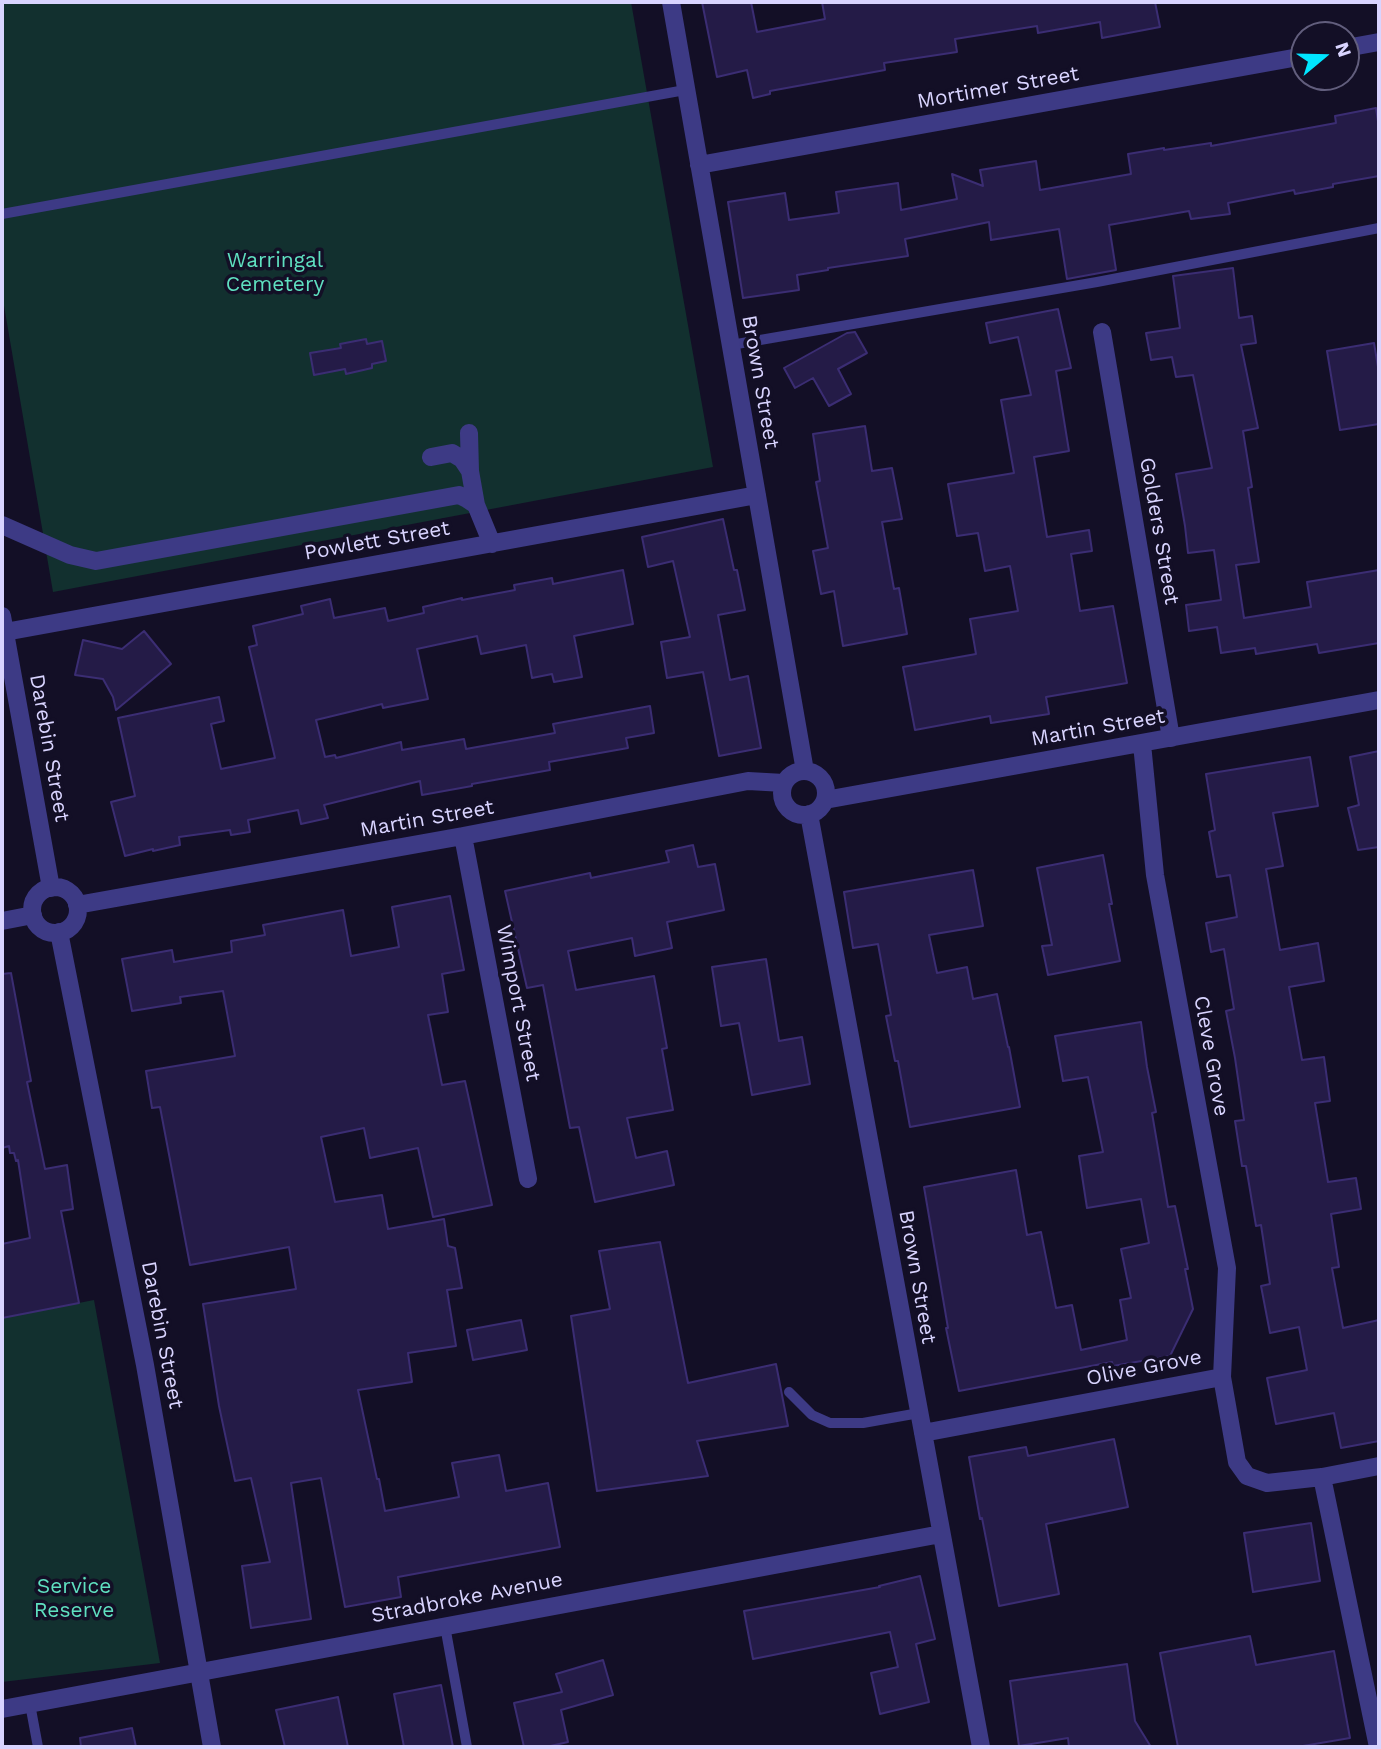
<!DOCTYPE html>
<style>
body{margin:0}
#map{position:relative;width:1381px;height:1749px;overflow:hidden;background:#130f26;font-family:"Work Sans",sans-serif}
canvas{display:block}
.frame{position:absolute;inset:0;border:4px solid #d9d4ff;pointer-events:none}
.north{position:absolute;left:1290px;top:21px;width:70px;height:70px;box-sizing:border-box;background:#130f26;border:2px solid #625e7d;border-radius:50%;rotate:71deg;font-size:19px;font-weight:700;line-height:28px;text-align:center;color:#d9d4ff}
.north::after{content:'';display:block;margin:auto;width:24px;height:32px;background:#00e5ff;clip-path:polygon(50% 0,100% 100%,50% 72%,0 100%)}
</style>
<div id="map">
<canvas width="1381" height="1749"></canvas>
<div class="frame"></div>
<div class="north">N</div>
</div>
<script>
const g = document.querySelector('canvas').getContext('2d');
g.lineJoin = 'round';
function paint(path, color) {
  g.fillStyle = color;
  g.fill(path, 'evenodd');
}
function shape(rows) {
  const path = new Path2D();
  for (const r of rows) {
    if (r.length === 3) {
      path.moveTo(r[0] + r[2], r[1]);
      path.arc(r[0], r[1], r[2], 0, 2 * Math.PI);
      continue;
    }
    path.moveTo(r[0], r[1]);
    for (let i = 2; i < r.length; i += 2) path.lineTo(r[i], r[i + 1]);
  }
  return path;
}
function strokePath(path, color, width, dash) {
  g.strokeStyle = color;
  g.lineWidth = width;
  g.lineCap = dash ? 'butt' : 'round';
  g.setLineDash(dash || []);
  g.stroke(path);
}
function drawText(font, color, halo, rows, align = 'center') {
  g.font = font + ' "Work Sans",sans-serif';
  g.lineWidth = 7;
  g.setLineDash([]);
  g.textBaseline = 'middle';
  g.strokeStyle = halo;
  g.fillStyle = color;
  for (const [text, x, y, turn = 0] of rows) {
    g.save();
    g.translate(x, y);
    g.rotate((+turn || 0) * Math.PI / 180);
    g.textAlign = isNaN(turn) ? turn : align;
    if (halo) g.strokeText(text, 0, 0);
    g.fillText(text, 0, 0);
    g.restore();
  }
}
paint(shape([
 [2,2,631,2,713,467,53,592,2,294],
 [94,1300,160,1663,2,1682,2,1318]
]), '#12302f');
const building = shape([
 [702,2,751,2,757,32,825,19,822,2,1155,2,1160,27,1102,38,1100,22,1038,33,1037,26,955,39,957,52,884,63,885,70,770,91,770,94,753,98,747,70,717,77,702,2],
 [1376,108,1379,128,1379,176,1333,184,1333,187,1295,194,1294,190,1228,203,1230,214,1191,219,1189,211,1109,225,1116,270,1067,279,1059,229,991,240,989,222,905,239,908,256,828,268,828,270,797,275,799,290,743,298,728,202,785,193,789,220,839,213,836,192,898,183,901,210,957,199,952,174,983,186,980,170,1036,161,1040,190,1131,174,1128,154,1164,148,1164,150,1211,143,1211,146,1336,123,1335,116,1376,108],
 [1233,268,1239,318,1252,316,1256,343,1241,345,1258,428,1243,431,1252,487,1248,488,1259,562,1236,565,1244,618,1311,607,1307,582,1379,570,1379,643,1319,653,1317,644,1256,654,1255,648,1221,653,1217,627,1189,631,1186,605,1221,600,1214,550,1188,553,1185,526,1176,474,1212,468,1193,375,1176,377,1172,357,1151,360,1146,333,1180,328,1173,276,1233,268],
 [1058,309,1071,368,1056,371,1069,451,1034,457,1047,537,1089,530,1092,551,1071,554,1080,611,1113,606,1127,683,1046,697,1049,714,991,723,990,716,915,730,903,667,976,654,970,619,1018,611,1010,566,985,571,978,533,957,536,948,484,1014,473,1001,400,1031,395,1018,337,990,343,986,323,1058,309],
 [855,332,867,353,838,369,851,394,829,406,813,378,795,388,784,368,847,333,855,332],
 [366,339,367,344,382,341,386,361,372,364,372,368,346,374,345,369,314,375,310,353,341,348,340,344,366,339],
 [1374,343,1379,373,1379,424,1340,430,1327,351,1374,343],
 [865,426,872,471,892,468,902,519,882,522,894,589,899,588,907,634,843,646,834,591,821,594,813,551,828,548,816,482,820,481,813,434,865,426],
 [723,519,734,570,737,570,745,610,718,615,730,680,748,676,761,748,719,756,703,672,667,678,661,642,690,637,673,561,648,567,642,537,723,519],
 [623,570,633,624,574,636,582,677,554,682,552,674,532,678,526,645,481,654,477,636,417,649,428,699,383,708,382,704,316,720,325,757,335,755,336,758,401,742,402,750,464,739,466,749,555,733,553,724,650,706,654,733,626,738,628,748,549,762,550,770,472,784,472,786,422,795,420,781,324,805,328,818,301,824,298,810,248,820,250,832,231,835,230,830,179,837,180,845,153,851,153,849,125,856,111,802,135,796,118,718,219,697,224,721,211,724,221,769,275,758,249,647,257,645,253,626,303,614,301,606,330,599,334,618,385,608,388,621,424,613,423,607,462,598,462,600,515,590,514,585,552,578,553,584,623,570],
 [144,631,171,664,116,710,113,697,103,679,75,675,83,640,122,649,144,631],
 [1379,751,1379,847,1358,850,1348,808,1359,805,1350,757,1379,751],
 [1310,757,1318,806,1273,813,1283,866,1266,869,1280,950,1318,943,1324,981,1289,987,1302,1060,1324,1057,1330,1101,1315,1103,1328,1182,1356,1178,1361,1209,1331,1214,1339,1267,1332,1268,1343,1328,1379,1320,1379,1441,1341,1448,1334,1413,1276,1424,1267,1378,1307,1370,1299,1327,1270,1333,1261,1286,1270,1284,1261,1225,1256,1226,1246,1166,1242,1166,1235,1121,1244,1120,1235,1058,1226,1011,1234,1009,1224,949,1211,952,1206,923,1237,917,1230,875,1217,877,1209,832,1215,830,1206,774,1310,757],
 [693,845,698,867,715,864,724,910,667,922,672,948,635,956,632,938,568,951,576,990,654,976,667,1048,662,1049,673,1110,627,1118,636,1158,667,1151,674,1185,595,1202,579,1127,570,1128,543,985,527,988,505,891,590,873,591,878,669,862,666,851,693,845],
 [1103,855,1112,904,1109,904,1120,961,1048,975,1042,946,1052,945,1037,868,1103,855],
 [973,870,983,926,929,935,937,973,967,967,973,999,997,994,1008,1047,1009,1047,1020,1107,910,1127,898,1061,895,1061,886,1016,891,1015,878,944,853,948,844,892,973,870],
 [450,896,464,970,442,974,448,1012,428,1015,442,1085,465,1081,492,1205,433,1217,418,1148,370,1158,364,1128,321,1137,335,1202,382,1195,388,1229,444,1219,448,1246,455,1248,462,1288,447,1290,456,1346,408,1353,412,1382,358,1390,377,1479,379,1479,385,1511,459,1497,452,1463,499,1455,506,1491,548,1483,560,1547,398,1577,401,1597,345,1607,321,1478,291,1483,311,1619,251,1628,242,1566,270,1562,251,1478,235,1481,219,1406,203,1304,296,1289,289,1247,190,1265,160,1107,152,1108,146,1071,235,1056,223,991,180,997,181,1003,132,1011,122,959,172,950,174,962,232,952,231,941,265,935,263,925,343,910,351,956,399,947,392,907,450,896],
 [766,959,779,1041,802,1037,810,1084,752,1095,739,1023,721,1026,712,967,766,959],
 [11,973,31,1081,27,1082,45,1169,67,1165,73,1209,61,1211,79,1303,2,1318,2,1244,30,1238,18,1160,16,1161,14,1153,10,1153,9,1146,2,1148,2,974,11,973],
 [1141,1022,1147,1067,1156,1112,1152,1113,1168,1207,1175,1206,1188,1269,1185,1269,1193,1309,1170,1356,1113,1366,1112,1362,959,1391,946,1328,948,1328,924,1187,1016,1170,1027,1235,1041,1232,1056,1308,1072,1305,1081,1350,1127,1340,1120,1300,1131,1298,1121,1249,1149,1243,1141,1199,1087,1208,1079,1156,1103,1152,1088,1077,1063,1081,1055,1036,1141,1022],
 [660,1242,688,1383,776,1364,788,1426,697,1441,708,1476,597,1491,571,1316,610,1309,599,1251,660,1242],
 [521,1320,527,1350,473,1360,467,1330,521,1320],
 [1114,1439,1128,1507,1046,1524,1059,1594,999,1606,982,1518,980,1519,969,1457,1026,1447,1028,1456,1114,1439],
 [1311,1523,1320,1581,1253,1592,1244,1533,1311,1523],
 [920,1576,935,1639,916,1644,929,1702,880,1714,871,1673,898,1667,890,1632,753,1659,744,1611,880,1587,879,1586,920,1576],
 [1250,1636,1256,1665,1334,1651,1350,1738,1297,1747,1178,1747,1160,1653,1250,1636],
 [603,1660,613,1695,561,1710,568,1742,546,1747,524,1747,514,1703,562,1692,556,1674,603,1660],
 [1127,1664,1135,1721,1151,1747,1069,1747,1068,1738,1019,1746,1010,1681,1127,1664],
 [441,1685,453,1747,404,1747,394,1694,441,1685],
 [338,1697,348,1747,285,1747,276,1710,338,1697],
 [132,1728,136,1747,81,1747,80,1738,132,1728]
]);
paint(building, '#241b47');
strokePath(building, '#3b2d73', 2);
strokePath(shape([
 [2,214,685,90],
 [731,345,1097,282,1379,228],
 [789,1392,812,1415,830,1423,863,1423,919,1413],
 [445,1626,467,1747],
 [30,1704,38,1747]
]), '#3d3a85', 10);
strokePath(shape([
 [671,2,805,771],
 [1346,48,1379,42],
 [699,165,1304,56],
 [1102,332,1171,738],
 [469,433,470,471],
 [431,457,452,453,462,459,470,471,476,505],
 [2,525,70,555,96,561,459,495,467,499,476,505,492,544],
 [2,616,51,888],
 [5,632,757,495],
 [1142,744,1155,875,1227,1268,1222,1377],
 [804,793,22],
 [825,800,1379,700],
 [809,814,981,1747],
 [463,836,528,1179],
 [55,910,23],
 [77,905,463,836,748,781,784,783],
 [2,921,33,915],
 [59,932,145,1365,212,1747],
 [923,1433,1222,1377,1237,1462,1247,1476,1267,1483,1322,1477,1379,1466],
 [1322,1477,1378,1747],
 [2,1709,941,1534]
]), '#3d3a85', 18);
drawText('21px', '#d9d4ff', '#130f26', [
 ["Mortimer Street",998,88,-10],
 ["Brown Street",760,382,80],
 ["Golders Street",1159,531,80],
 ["Powlett Street",377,541,-10],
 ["Martin Street",1098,728,-10],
 ["Darebin Street",49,748,80],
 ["Martin Street",427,819,-10],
 ["Wimport Street",518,1003,79],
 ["Cleve Grove",1211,1056,80],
 ["Brown Street",917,1277,80],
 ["Darebin Street",162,1335,79],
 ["Olive Grove",1144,1368,-11],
 ["Stradbroke Avenue",467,1598,-11]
]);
drawText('21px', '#5fe0c0', '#130f26', [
 ["Warringal",275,261],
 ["Cemetery",275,285],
 ["Service",74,1587],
 ["Reserve",74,1611]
]);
</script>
